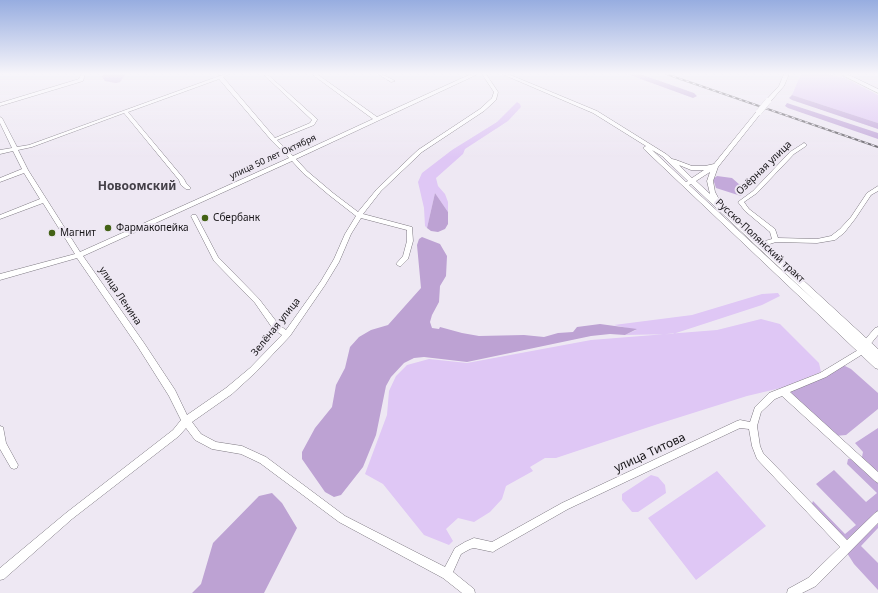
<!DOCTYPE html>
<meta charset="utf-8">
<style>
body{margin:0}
canvas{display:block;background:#eee8f3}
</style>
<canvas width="878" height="593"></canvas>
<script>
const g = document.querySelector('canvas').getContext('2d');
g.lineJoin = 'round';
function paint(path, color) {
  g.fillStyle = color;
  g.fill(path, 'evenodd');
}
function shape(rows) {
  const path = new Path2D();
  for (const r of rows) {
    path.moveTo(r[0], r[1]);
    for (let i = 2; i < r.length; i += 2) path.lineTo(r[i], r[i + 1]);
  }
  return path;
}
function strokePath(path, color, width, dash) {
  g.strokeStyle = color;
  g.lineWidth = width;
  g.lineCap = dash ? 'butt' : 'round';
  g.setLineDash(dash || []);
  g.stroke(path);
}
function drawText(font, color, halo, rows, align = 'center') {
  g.font = font + ' "Noto Sans",sans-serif';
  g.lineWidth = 4;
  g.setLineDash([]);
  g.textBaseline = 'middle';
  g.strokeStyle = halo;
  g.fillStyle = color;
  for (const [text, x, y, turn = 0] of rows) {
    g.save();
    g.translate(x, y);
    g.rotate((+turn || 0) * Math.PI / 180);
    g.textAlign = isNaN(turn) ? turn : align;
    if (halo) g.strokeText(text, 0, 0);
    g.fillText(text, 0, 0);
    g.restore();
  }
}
paint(shape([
 [801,74,828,74,845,78,878,95,878,123,792,95],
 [517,102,520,104,521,107,508,121,465,149,463,154,436,178,438,186,445,194,448,202,448,212,435,193,427,228,425,226,424,208,418,182,422,173,452,150,497,122],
 [778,293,780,296,762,305,673,334,625,335,636,330,614,325,692,315,762,294],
 [761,319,780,324,819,363,821,372,785,387,747,396,658,424,556,458,545,458,530,467,533,471,506,486,502,499,490,512,474,522,458,518,446,529,453,541,449,545,424,535,383,484,365,474,387,415,389,391,396,376,407,365,429,359,467,363,591,340,717,330],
 [717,471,766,526,696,580,648,518],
 [651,475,658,477,665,485,666,493,638,512,632,512,622,500,622,494]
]), '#dfc7f5');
paint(shape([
 [103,74,126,74,120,82,116,83,105,81,102,77],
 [627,74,640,74,694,93,697,96,693,98],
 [792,95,878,123,878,129,792,100,789,98],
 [787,103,878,133,878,139,788,108,785,106],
 [717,176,732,178,740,185,738,189,742,193,741,196,716,188,713,179],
 [843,365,851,369,878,393,878,409,846,435,835,436,790,394,791,390],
 [878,428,878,528,861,546,878,563,878,590,854,564,847,553,811,506,813,501,845,534,856,525,816,484,834,470,866,502,877,493,847,464,848,459,862,457,863,452,855,443]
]), '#c3a9da');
paint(shape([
 [435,193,448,212,448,224,445,229,438,232,431,231,427,228],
 [422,237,440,244,447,256,446,276,440,286,439,302,432,315,430,322,432,328,439,329,440,327,462,333,479,336,524,335,544,337,558,333,573,332,577,327,600,324,637,329,625,335,610,334,591,336,467,362,424,357,414,358,404,363,391,377,386,386,376,435,363,467,341,495,334,497,325,492,302,459,302,452,315,428,332,407,336,385,345,368,350,347,359,337,371,330,388,325,421,288,417,245,419,239],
 [272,493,282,503,297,528,264,593,192,593,201,584,213,543,259,496]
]), '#bda2d3');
const minor = shape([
 [81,74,85,74,83,81,0,106,0,103,79,79,81,74],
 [225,74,230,74,223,77,275,138,310,123,312,120,263,74,267,74,317,119,317,120,314,125,277,140,293,156,373,119,313,75,313,74,317,74,377,117,471,74,476,74,476,75,296,159,307,171,333,193,358,212,377,189,418,150,480,109,492,98,494,92,482,74,486,74,498,92,496,100,484,111,422,152,381,191,363,214,412,227,413,241,408,259,401,266,399,266,396,264,403,256,407,241,407,230,361,218,351,234,339,262,325,285,290,336,256,372,232,394,192,422,201,434,216,442,242,446,266,457,345,516,445,567,455,548,465,542,474,538,492,542,562,503,737,421,740,420,750,422,755,407,769,393,820,373,863,347,866,348,867,350,866,352,826,377,790,392,878,472,878,483,875,481,782,396,775,399,761,412,757,426,760,446,763,453,847,540,875,513,878,511,878,523,816,586,802,593,787,593,788,589,808,578,840,547,757,459,752,446,749,429,740,428,568,509,496,550,493,552,474,548,470,549,461,554,453,572,474,589,475,593,462,593,443,578,339,522,260,463,241,454,212,449,195,440,186,428,179,436,72,519,4,579,0,580,0,568,66,513,173,430,181,420,169,396,138,347,77,258,0,280,0,274,75,254,43,203,0,219,0,215,40,199,24,173,0,182,0,178,22,169,13,151,0,154,0,150,12,148,0,123,0,117,2,118,17,147,29,145,225,74],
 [219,79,272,141,289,158,80,252,28,170,18,150,32,147,124,113,179,180,181,185,186,189,190,189,191,188,186,183,184,179,128,112,219,79],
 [292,161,303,173,329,195,356,216,345,234,334,259,321,281,286,330,279,325,259,299,218,257,196,215,192,215,191,216,214,261,255,303,273,329,282,335,250,368,226,388,187,415,175,390,144,343,83,256,292,161],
 [378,74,382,74,395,81,391,82,378,74],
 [804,143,806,144,806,146,794,154,757,193,744,202,749,209,775,229,778,238,817,239,831,236,840,229,851,217,867,193,878,186,878,191,871,195,855,219,844,233,835,240,817,243,776,242,760,247,758,247,757,245,758,243,772,239,770,232,745,211,738,202,753,191,790,152,804,143],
 [878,327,878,335,869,346,866,347,863,346,862,344,863,342,875,328,878,327],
 [0,426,3,427,6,443,18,465,17,468,14,469,11,468,0,449,0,426]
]);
const major = shape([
 [502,74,508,74,597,111,666,154,672,159,676,160,692,166,705,166,714,164,757,111,761,111,761,113,718,167,713,181,715,192,720,201,719,203,878,349,878,369,875,368,644,149,643,148,646,146,593,113,502,74],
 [652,150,662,156,688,181,686,182,652,150],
 [679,165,691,170,704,170,692,178,679,165],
 [710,172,707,181,710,194,696,181,710,172],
 [691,184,815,301,689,185,691,184],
 [784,74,789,74,784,86,770,102,766,102,766,100,779,86,784,74],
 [842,74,847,74,878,89,878,93,842,75,842,74]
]);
strokePath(minor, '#7d7881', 1);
strokePath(major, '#7d7881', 1);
paint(minor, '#fff');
paint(major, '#fff');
const rail = shape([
 [666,74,878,147]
]);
strokePath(rail, '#625f65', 2);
strokePath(rail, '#eee8f3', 1, [3.5]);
const majorBridge = shape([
 [759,112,768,101]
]);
strokePath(majorBridge, '#7d7881', 6, []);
strokePath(majorBridge, '#fff', 6);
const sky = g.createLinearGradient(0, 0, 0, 157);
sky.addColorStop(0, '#97ade0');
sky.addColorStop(0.47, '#f7f5fa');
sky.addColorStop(1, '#f7f5fa00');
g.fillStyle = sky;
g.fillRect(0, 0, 878, 157);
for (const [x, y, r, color] of [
 [205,218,4,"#436115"],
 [108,228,4,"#436115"],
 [52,233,4,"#436115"]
]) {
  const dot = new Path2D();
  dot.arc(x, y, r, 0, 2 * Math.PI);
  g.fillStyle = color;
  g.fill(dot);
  strokePath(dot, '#eee8f3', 1.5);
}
drawText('9px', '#161417', '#eee8f3', [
 ["улица 50 лет Октября",273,157,-25]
]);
drawText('10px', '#161417', '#eee8f3', [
 ["Озёрная улица",764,168,-44],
 ["Русско-Полянский тракт",760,241,43],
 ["улица Ленина",120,296,56],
 ["Зелёная улица",276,327,-51]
]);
drawText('10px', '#161417', '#eee8f3', [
 ["Сбербанк",213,218],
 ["Фармакопейка",116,228],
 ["Магнит",60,233]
], 'left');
drawText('bold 12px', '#433f47', '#eee8f3', [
 ["Новоомский",137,187]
]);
drawText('12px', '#161417', '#eee8f3', [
 ["улица Титова",650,453,-25]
]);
</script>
